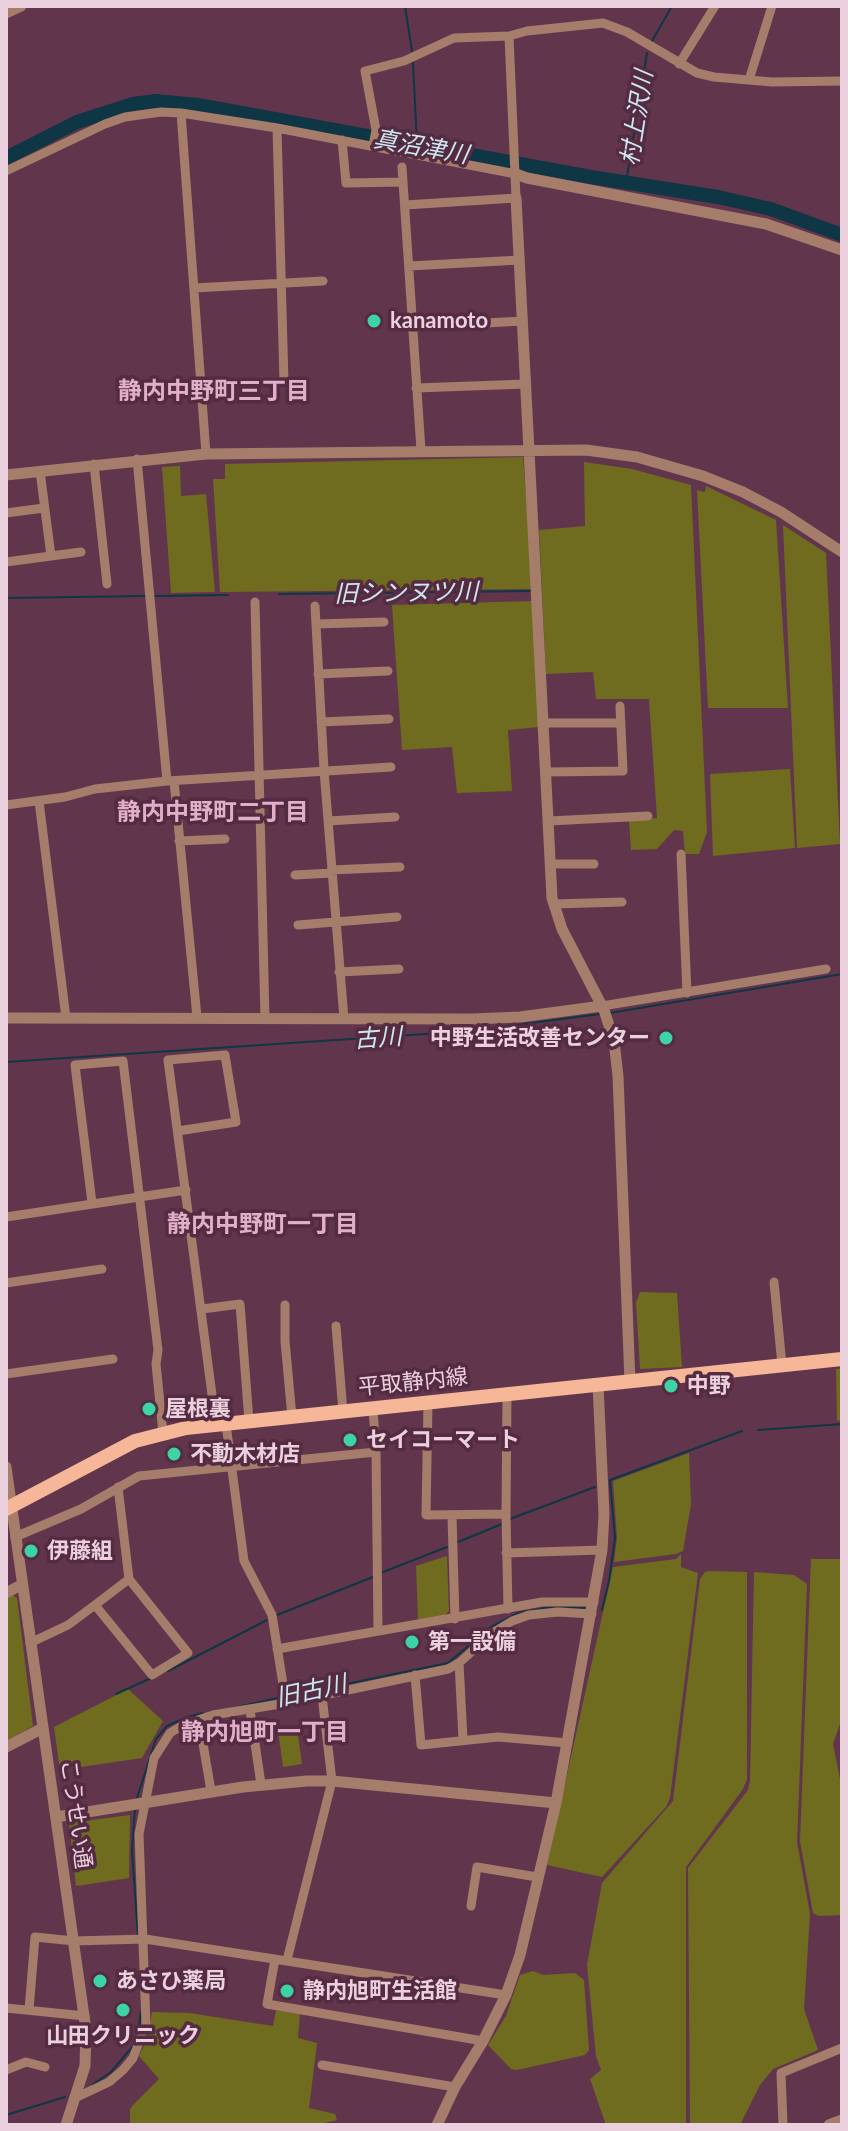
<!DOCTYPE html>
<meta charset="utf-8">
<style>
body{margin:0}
#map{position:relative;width:848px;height:2131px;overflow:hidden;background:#61364d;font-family:Lato,sans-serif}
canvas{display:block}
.frame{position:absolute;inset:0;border:8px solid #ebd0dd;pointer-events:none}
</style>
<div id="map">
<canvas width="848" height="2131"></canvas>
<div class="frame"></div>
</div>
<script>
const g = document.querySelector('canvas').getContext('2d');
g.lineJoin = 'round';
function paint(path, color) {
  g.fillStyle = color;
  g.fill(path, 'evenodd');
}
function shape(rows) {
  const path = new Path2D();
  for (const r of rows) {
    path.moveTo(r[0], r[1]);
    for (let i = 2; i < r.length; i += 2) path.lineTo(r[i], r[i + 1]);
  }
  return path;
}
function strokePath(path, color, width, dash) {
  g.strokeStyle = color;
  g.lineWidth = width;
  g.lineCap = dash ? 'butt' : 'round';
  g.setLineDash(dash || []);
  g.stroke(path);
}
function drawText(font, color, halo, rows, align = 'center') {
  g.font = font + ' Lato,"Noto Sans JP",sans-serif';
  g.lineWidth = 7;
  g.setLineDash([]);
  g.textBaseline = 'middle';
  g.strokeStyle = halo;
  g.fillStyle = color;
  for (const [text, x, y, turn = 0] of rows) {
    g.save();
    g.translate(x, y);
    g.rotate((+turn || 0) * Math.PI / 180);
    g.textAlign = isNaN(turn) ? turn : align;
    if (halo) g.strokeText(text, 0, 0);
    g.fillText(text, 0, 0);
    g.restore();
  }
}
paint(shape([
 [523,457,533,589,220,592,213,479,225,479,225,464],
 [584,462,632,469,691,485,707,832,699,854,685,854,683,831,674,830,657,849,631,850,629,820,657,818,649,699,596,699,593,672,546,674,539,530,585,526],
 [180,466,181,496,206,494,215,592,171,593,162,467],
 [706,486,776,520,788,708,708,708,697,490,705,492],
 [783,525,826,553,840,844,797,848],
 [533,601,539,727,508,730,512,791,457,793,452,747,402,750,392,605],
 [790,769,795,848,713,856,710,774],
 [640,1292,677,1293,682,1367,640,1369,636,1302],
 [842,1368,842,1420,837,1421,836,1369],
 [689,1453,691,1504,683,1551,676,1554,614,1562,617,1538,613,1481],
 [681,1554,681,1567,698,1573,670,1798,666,1807,602,1877,547,1865,613,1567,676,1559],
 [447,1556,449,1611,444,1616,418,1620,416,1566],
 [811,1559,842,1559,842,1718,833,1744,842,1789,842,1915,819,1916,813,1913,800,1841],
 [710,1571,747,1572,747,1779,743,1789,686,1867,686,2125,606,2125,590,2079,601,2070,596,2056,587,1965,602,1883,673,1801,700,1579,705,1572],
 [754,1572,794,1575,807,1584,797,1842,810,1914,804,2009,818,2050,773,2069,760,2085,740,2125,690,2125,688,1868,748,1790,750,1781],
 [13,1595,17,1598,33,1726,6,1741,6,1598],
 [128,1689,163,1721,142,1758,60,1770,54,1727],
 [297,1728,302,1764,283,1767,278,1730],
 [130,1815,129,1878,76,1886,69,1823],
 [533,1971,543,1975,575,1973,584,1980,589,2050,585,2055,517,2070,511,2069,488,2045,506,2016,520,1975],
 [276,2010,300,2014,298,2038,317,2043,309,2108,335,2114,337,2120,316,2125,130,2125,130,2109,133,2105,159,2079,139,2056,148,2037,152,2012,189,2013,273,2026]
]), '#6f6c1f');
strokePath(shape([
 [405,6,412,51],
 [652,41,672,6],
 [413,62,417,144],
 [626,183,647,53],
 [279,594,531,591],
 [155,596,228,595],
 [6,598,145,596],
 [610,1013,842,974],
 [6,1062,471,1031,600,1014],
 [758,1430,842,1424],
 [510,1519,595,1487],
 [458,1542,502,1524],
 [383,1572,447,1547],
 [602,1610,609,1581,615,1538,610,1480,742,1431],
 [277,1615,373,1577],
 [168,1671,267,1620],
 [116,1694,151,1678],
 [288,1696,448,1663,491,1627,518,1613,556,1606,585,1608],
 [237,1707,282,1697],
 [137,1798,156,1739,167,1726,187,1717,203,1713],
 [135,1808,132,1850,138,1937],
 [138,2033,141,2012],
 [92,2085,111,2072,133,2046],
 [6,2115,65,2097]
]), '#0e3644', 2);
strokePath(shape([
 [6,158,77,122,133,104,155,101,198,105,591,177,718,197,771,209,842,235]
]), '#0e3644', 14);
strokePath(shape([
 [679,64,715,6],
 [749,80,772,6],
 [181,113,206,454],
 [342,140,346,183,403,182],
 [373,146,376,130,365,71,404,61,454,38,509,36,527,31,603,23,627,32,697,73,714,77,772,82,842,81],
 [402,167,421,450],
 [6,171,105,124,125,117,161,112,181,113,277,128,516,174],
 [405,205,516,198,509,36],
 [409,266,520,260],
 [194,288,323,281],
 [412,327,523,321],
 [202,383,284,382,277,128],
 [416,388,526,384],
 [137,459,167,781],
 [94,464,107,584],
 [40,471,51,556],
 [6,513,44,508],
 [6,562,81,552],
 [255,602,265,1019],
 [315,606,324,770,344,1019],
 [316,624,384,622],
 [318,674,388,671],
 [321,722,389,719],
 [544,723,621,723],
 [546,772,623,771,620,706],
 [174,781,197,1017],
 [39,801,66,1018],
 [6,805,65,797,95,789,167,781,391,767],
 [328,821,395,817],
 [549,821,648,816],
 [179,841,225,839],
 [681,854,687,993],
 [551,864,594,864],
 [331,870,400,867],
 [295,875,332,873],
 [554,904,622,902],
 [298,925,397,917],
 [339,972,399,969],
 [602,1006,826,969],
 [178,1131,236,1122,225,1055,168,1060,216,1425],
 [92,1203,75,1065,123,1061,158,1350,156,1364,163,1433],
 [6,1217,186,1190],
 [774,1282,782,1365],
 [6,1283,102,1269],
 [285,1305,285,1341,292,1417],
 [202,1309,240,1304,249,1421],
 [336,1326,343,1412],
 [6,1374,113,1359],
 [428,1403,426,1515,506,1514,507,1395],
 [226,1424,244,1561,272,1615,286,1703],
 [376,1452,378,1631],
 [118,1487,129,1579],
 [506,1514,508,1609],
 [452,1516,455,1619],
 [15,1537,81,1509,139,1476,376,1452,373,1409],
 [506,1553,602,1550],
 [30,1643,68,1625,95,1605,152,1675,188,1653,129,1579,95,1605],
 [277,1649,542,1602,594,1602],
 [459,1663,463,1739],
 [415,1675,421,1745,498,1737,568,1743],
 [250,1710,261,1784],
 [199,1720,211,1791],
 [471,1906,477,1867,537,1877],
 [275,1959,267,2004,483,2041],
 [287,1960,332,1781,322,1696],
 [6,2008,85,2016],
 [29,2010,35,1937,74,1941,145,1939,506,1995],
 [322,2065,455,2087],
 [6,2070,26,2062,45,2067],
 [75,2098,109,2082,123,2070,133,2058,146,2024,139,1834,154,1758,170,1733,183,1725,213,1715,286,1703,448,1669,459,1663,491,1634,512,1621,529,1615,558,1612,592,1614],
 [783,2125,781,2073,842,2048]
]), '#a57d6a', 9);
strokePath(shape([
 [6,13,21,6],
 [516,174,527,178,766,224,842,250],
 [516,198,552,898,562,929,604,1010,614,1041,618,1076,630,1382],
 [6,475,206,454,586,450,637,457,703,476,743,492,781,512,842,552],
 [6,1018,472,1019,520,1017,602,1006],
 [6,1467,86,2030,85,2066,66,2125],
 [6,1593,21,1585],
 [6,1747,43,1728],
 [56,1817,243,1787,307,1781,332,1781,556,1803],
 [437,2125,455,2087,483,2041,506,1995,520,1955,556,1803,602,1550,604,1514,598,1385],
 [829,2125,842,2120]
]), '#a57d6a', 11);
strokePath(shape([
 [6,1509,135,1441,186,1428,842,1359]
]), '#f6b798', 14);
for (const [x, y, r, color] of [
 [374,321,8,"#3cd4a4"],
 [666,1038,8,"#3cd4a4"],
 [671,1386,8,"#3cd4a4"],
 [149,1409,8,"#3cd4a4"],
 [350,1440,8,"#3cd4a4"],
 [174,1454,8,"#3cd4a4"],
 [31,1551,8,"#3cd4a4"],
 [412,1642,8,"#3cd4a4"],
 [100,1981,8,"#3cd4a4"],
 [287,1991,8,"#3cd4a4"],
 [123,2010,8,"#3cd4a4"]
]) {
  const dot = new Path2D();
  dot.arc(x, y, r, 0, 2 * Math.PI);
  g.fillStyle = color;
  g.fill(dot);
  strokePath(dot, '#552b42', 3);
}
drawText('bold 22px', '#ebd0dd', '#552b42', [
 ["kanamoto",390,321],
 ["中野生活改善センター",650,1038,"right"],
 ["中野",687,1386],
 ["屋根裏",165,1409],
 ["セイコーマート",366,1440],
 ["不動木材店",190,1454],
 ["伊藤組",47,1551],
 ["第一設備",428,1642],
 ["あさひ薬局",116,1981],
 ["静内旭町生活館",303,1991],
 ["山田クリニック",123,2036,"center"]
], 'left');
drawText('22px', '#ebd0dd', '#552b42', [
 ["平取静内線",413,1382,-6],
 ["こうせい通",76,1814,82]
]);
drawText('italic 24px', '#cde7f2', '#552b42', [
 ["村上沢川",637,118,-81],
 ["真沼津川",421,147,10],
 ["旧シンヌツ川",406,593,-1],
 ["古川",378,1038,-4],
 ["旧古川",311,1691,-12]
]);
drawText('bold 24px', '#e2afc9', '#552b42', [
 ["静内中野町三丁目",214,391],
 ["静内中野町二丁目",213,812],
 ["静内中野町一丁目",263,1224],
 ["静内旭町一丁目",265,1732]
]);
</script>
